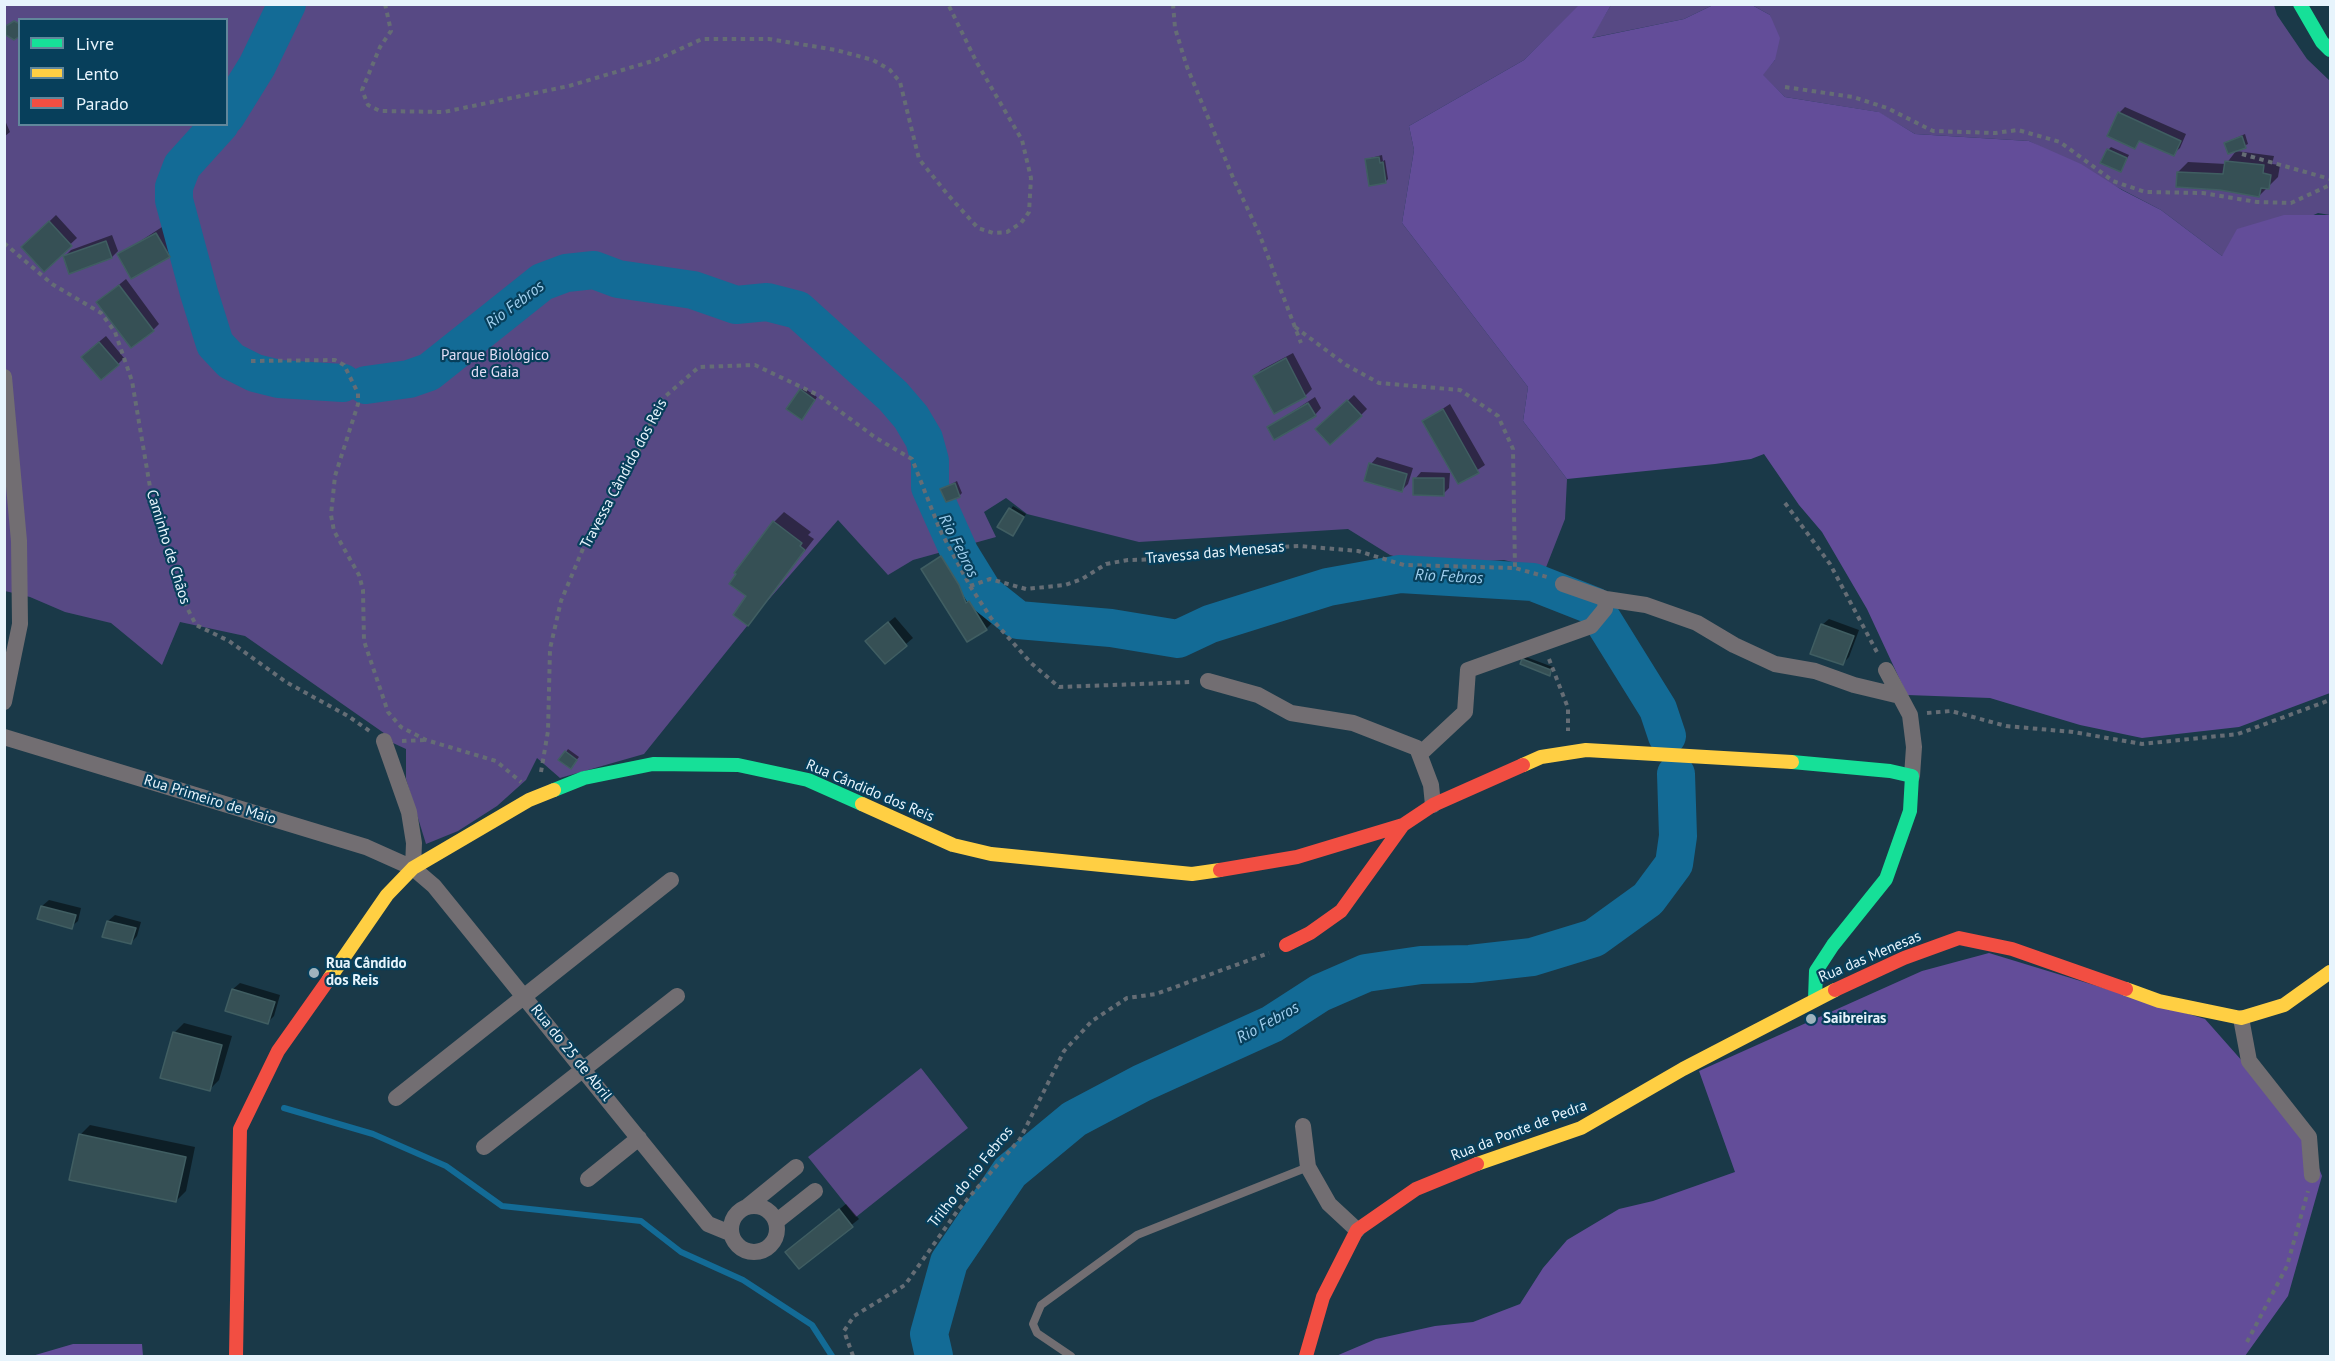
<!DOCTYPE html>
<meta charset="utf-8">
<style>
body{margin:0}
#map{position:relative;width:2335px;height:1361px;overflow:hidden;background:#1a3948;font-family:"PT Sans",sans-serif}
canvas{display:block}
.frame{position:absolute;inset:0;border:6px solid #e7f4fc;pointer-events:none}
.legend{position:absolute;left:18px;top:18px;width:210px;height:108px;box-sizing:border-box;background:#073f5b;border:2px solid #61879b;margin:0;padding:8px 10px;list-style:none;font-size:18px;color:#e7f4fc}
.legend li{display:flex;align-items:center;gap:12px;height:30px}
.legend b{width:30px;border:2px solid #61879b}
</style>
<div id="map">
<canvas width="2335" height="1361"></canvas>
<div class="frame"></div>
<ul class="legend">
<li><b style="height:8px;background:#16e098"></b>Livre</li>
<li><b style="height:8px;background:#ffcf43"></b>Lento</li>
<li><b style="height:8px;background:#f24e42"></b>Parado</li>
</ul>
</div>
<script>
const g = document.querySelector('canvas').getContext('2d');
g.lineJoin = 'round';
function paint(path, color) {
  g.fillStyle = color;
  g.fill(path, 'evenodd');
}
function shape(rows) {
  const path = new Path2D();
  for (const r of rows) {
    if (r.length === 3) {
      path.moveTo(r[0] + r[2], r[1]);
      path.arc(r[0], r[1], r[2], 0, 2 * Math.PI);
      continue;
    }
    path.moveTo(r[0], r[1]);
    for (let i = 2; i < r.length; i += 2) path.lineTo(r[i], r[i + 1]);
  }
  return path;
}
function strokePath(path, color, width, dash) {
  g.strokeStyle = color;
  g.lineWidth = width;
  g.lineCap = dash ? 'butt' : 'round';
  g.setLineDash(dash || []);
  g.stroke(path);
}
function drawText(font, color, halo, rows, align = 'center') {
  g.font = font + ' "PT Sans",sans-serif';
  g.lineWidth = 4.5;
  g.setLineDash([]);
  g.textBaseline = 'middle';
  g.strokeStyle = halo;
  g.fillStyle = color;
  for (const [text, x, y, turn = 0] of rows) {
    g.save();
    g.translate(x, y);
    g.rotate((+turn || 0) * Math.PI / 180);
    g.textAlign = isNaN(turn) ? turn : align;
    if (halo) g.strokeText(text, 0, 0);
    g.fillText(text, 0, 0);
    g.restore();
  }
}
paint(shape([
 [4,5,1580,5,1524,60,1409,126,1414,150,1402,223,1528,387,1523,421,1567,479,1565,519,1545,570,1504,560,1444,564,1413,562,1390,555,1348,529,1139,542,1027,514,1006,498,984,512,996,537,913,560,888,575,838,520,764,605,644,754,560,778,537,758,526,780,497,806,458,831,426,844,406,779,406,749,393,743,391,738,245,636,180,622,162,665,111,623,65,612,30,597,5,591],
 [20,20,226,20,226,124,20,124],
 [1611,5,1713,5,1684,19,1591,38],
 [1752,5,2274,5,2277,15,2307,59,2330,81,2330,215,2318,213,2222,256,2161,210,2029,141,1915,134,1878,112,1785,97,1762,75,1775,60,1770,15],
 [921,1068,968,1128,856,1217,808,1157]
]), '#574984');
paint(shape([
 [1580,4,1611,5,1592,38,1684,19,1713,5,1752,5,1770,15,1780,38,1775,60,1763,75,1785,97,1879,112,1915,134,2029,141,2081,164,2122,190,2161,210,2222,256,2237,229,2284,215,2330,215,2330,693,2239,727,2142,738,2080,725,1990,698,1907,695,1867,609,1822,532,1799,505,1764,454,1751,459,1715,464,1567,479,1523,421,1528,387,1402,223,1414,150,1409,126,1524,60],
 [1989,953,2205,1019,2305,1132,2322,1176,2288,1296,2245,1356,1336,1356,1376,1339,1435,1326,1473,1322,1520,1304,1543,1268,1567,1240,1619,1209,1653,1201,1735,1172,1699,1071,1922,971],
 [73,1344,142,1344,143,1356,32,1356]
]), '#634d99');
paint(shape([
 [2125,107,2186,134,2180,148,2173,154,2141,140,2134,147,2119,113],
 [4,118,10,132,4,137],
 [2245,134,2248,144,2229,153,2225,143],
 [2111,147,2129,155,2121,170,2108,150],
 [2236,151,2274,156,2272,164,2280,165,2278,177,2259,196,2178,172,2188,162,2226,164],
 [1382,155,1383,161,1385,160,1388,179,1385,182,1367,159],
 [56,215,77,238,44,269,23,247],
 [162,227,175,250,169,256,119,255],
 [112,235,118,251,112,257,65,256,71,250],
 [126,279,159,324,153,330,98,302],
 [106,336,124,358,118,364,89,350],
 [1293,353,1312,389,1306,395,1274,412,1255,376,1261,370],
 [804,388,817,397,804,416,801,390],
 [1354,395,1367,409,1361,415,1324,423],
 [1315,397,1321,408,1315,415,1269,427],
 [1450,404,1485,465,1459,482,1424,421],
 [1377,457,1413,468,1408,484,1402,490,1371,464],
 [1421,472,1450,473,1449,488,1443,494,1415,479],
 [957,481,962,493,959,496,942,489],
 [1013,506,1026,514,1015,532,999,526],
 [784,512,811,532,808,535,814,539,748,624,748,596,774,522],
 [951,548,968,574,976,594,980,592,996,619,986,629,923,569],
 [895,617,913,638,885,662,873,635],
 [1829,619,1859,630,1849,657,1843,663,1822,625],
 [1526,657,1553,667,1552,671,1549,674,1523,660],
 [568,749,579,757,573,764,566,752],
 [49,900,81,908,78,921,71,927,42,906],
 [115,915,141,922,137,936,131,943,108,921],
 [240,983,280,995,274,1016,267,1023,226,1010,233,989],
 [184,1023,232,1036,219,1080,209,1090,174,1033],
 [90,1125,195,1147,186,1191,176,1201,80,1135],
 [846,1204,859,1219,799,1267,793,1246]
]), '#0007');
strokePath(shape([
 [284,1108,373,1134,446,1166,502,1206,641,1221,681,1252,743,1280,812,1325,832,1356]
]), '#136b96', 6);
strokePath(shape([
 [226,116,257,66,287,4],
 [220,124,182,166,174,187,174,200,199,293,215,344,231,361,255,373,279,379,343,383],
 [366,385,409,379,429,372,542,282,566,273,594,270,618,279,693,290,736,305,767,302,798,310,893,396,911,417,924,439,930,461,930,487,960,554,984,593,1018,620,1111,628,1178,639,1210,624,1328,587,1400,574,1533,582,1594,606,1658,709,1667,736],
 [934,1356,929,1334,949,1262,1010,1172,1074,1119,1142,1083,1272,1024,1320,993,1366,973,1421,965,1470,964,1532,957,1594,938,1648,899,1674,864,1678,836,1676,774]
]), '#136b96', 38);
const building = shape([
 [14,21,20,24,20,36,14,40,6,35,6,26,14,21],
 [2118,112,2181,141,2174,156,2139,141,2135,149,2107,136,2118,112],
 [2242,136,2246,148,2228,154,2224,143,2242,136],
 [2107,149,2127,158,2121,172,2100,163,2107,149],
 [1379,157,1380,163,1383,162,1386,183,1369,186,1365,159,1379,157],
 [2225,161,2264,165,2263,173,2271,175,2269,189,2261,188,2259,197,2220,190,2176,187,2177,172,2223,174,2225,161],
 [49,221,72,246,44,272,21,247,49,221],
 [156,233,170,257,131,279,117,254,156,233],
 [106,241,112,258,69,274,63,256,106,241],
 [119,285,154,331,131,348,96,302,119,285],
 [99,342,119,365,101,380,81,357,99,342],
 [1286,358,1306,397,1274,414,1253,376,1286,358],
 [800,389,815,400,802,420,786,409,800,389],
 [1347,400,1362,416,1330,445,1315,429,1347,400],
 [1308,403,1316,416,1274,440,1267,427,1308,403],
 [1443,409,1479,473,1458,484,1422,421,1443,409],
 [1369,463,1407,474,1402,492,1364,481,1369,463],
 [1413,478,1444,478,1444,496,1413,495,1413,478],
 [955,483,960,497,946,502,940,489,955,483],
 [1009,508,1024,517,1013,536,997,527,1009,508],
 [773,521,802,543,800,546,805,550,748,626,733,615,746,596,729,584,736,574,734,573,773,521],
 [941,556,959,585,966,603,969,601,987,630,967,642,921,569,941,556],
 [888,622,907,646,885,664,865,641,888,622],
 [1821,624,1854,636,1843,665,1810,654,1821,624],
 [1522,659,1551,670,1550,676,1520,664,1522,659],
 [565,751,577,760,571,769,558,760,565,751],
 [41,906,76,915,72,929,37,919,41,906],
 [107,921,136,928,131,944,102,937,107,921],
 [232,989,275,1002,268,1024,225,1011,232,989],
 [173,1032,222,1045,210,1091,160,1078,173,1032],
 [79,1134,186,1157,176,1202,69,1180,79,1134],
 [839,1209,853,1227,799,1269,785,1252,839,1209]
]);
paint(building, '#365055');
strokePath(building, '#405e62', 1.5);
strokePath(shape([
 [385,4,391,31,380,47,362,90,368,105,380,111,444,112,569,86,656,60,702,39,769,39,836,50,873,60,890,70,900,82,919,159,949,196,978,228,993,233,1007,232,1021,223,1029,212,1031,178,1022,140,977,63,948,4],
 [1173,4,1175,28,1187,67,1234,180,1259,233,1301,343],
 [1785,87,1853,97,1887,108,1933,131,1995,133,2018,130,2060,142,2113,181,2145,192,2203,193,2257,202,2291,203,2330,185],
 [2242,154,2330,179],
 [4,243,52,284,101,313,115,332,132,381,150,487,170,561,182,598,196,625,229,641,286,682,348,716,371,732],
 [1295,327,1346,365,1379,383,1460,390,1498,416,1513,449,1515,568],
 [251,361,335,360,344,365,358,393,358,404,335,476,331,515,334,531,359,575,363,590,364,641,388,712,401,727,426,740,496,761,521,782],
 [1785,503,1830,564,1879,656],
 [970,586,990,579,1026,589,1065,585,1082,579,1106,564,1128,560,1172,559,1237,549,1300,546,1358,551,1404,565,1515,568,1547,577],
 [1549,659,1568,708,1568,731],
 [1927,713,1951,711,2006,726,2073,732,2142,744,2238,734,2330,700],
 [402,741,426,740],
 [541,772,548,731,550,649,561,601,593,525,635,459,661,400,699,367,755,365,818,395,876,438,912,459,940,530,970,586,991,618,1031,663,1059,687,1192,682],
 [2247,1342,2287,1266,2308,1191],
 [853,1356,844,1331,854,1316,905,1285,958,1210,1020,1139,1064,1051,1092,1021,1127,998,1156,994,1269,953]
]), '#656d75', 4, [4.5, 4.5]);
strokePath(shape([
 [1071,1356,1037,1333,1033,1324,1041,1305,1137,1235,1308,1167]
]), '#726e72', 8);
strokePath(shape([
 [4,377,19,541,20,624,4,702],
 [1563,584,1606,599,1646,605,1697,623,1734,645,1775,664,1815,671,1854,685,1900,696],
 [1886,670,1910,715,1914,747,1912,776],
 [1208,681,1258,695,1291,713,1353,723,1417,748,1431,785,1433,805],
 [4,737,366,847,413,868,434,886,708,1224,730,1233],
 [384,741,409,812,414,843,413,868],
 [1420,754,1465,712,1468,670,1591,626,1605,609,1606,599],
 [2241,1018,2249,1061,2309,1137,2312,1175],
 [396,1098,671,880],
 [1303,1126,1308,1167,1329,1204,1357,1230],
 [484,1147,677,996],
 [588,1179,639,1138],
 [748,1206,796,1167],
 [754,1229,23],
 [777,1221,815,1191]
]), '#726e72', 16);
strokePath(shape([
 [2300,4,2322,42,2330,50],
 [1792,762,1890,771,1912,776,1910,811,1886,879,1833,945,1816,971,1815,999],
 [554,790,584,778,653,764,738,765,808,780,862,804]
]), '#16e098', 14);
strokePath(shape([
 [1523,765,1541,757,1586,750,1792,762],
 [862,804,953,845,991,854,1192,874,1220,870],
 [329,979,387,895,413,868,529,800,554,790],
 [2126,989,2159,1001,2241,1018,2284,1005,2330,972],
 [1477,1164,1581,1128,1683,1069,1835,990]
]), '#ffcf43', 14);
strokePath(shape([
 [1220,870,1297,857,1403,825],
 [1286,945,1310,933,1341,911,1403,825,1433,805,1523,765],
 [1835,990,1904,958,1959,938,2012,949,2126,989],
 [236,1356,240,1129,278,1051,329,979],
 [1306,1356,1323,1297,1357,1230,1416,1189,1477,1164]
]), '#f24e42', 14);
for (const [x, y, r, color] of [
 [314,973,6,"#9fb3bd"],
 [1811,1019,6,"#9fb3bd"]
]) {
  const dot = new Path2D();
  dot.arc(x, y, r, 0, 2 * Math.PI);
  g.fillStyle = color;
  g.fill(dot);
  strokePath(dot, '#073f5b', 2);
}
drawText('15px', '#e4def6', '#073f5b', [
 ["Parque Biológico",495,356],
 ["de Gaia",495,373]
]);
drawText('15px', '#e7f4fc', '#073f5b', [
 ["Travessa Cândido dos Reis",624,474,-62],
 ["Caminho de Chãos",168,547,73],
 ["Travessa das Menesas",1215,553,-5],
 ["Rua Cândido dos Reis",870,791,23],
 ["Rua Primeiro de Maio",210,800,17],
 ["Rua das Menesas",1870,957,-23],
 ["Rua do 25 de Abril",571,1053,51],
 ["Rua da Ponte de Pedra",1519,1131,-21],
 ["Trilho do rio Febros",971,1177,-51]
]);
drawText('bold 15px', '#e7f4fc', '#073f5b', [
 ["Rua Cândido",326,964],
 ["dos Reis",326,981],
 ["Saibreiras",1823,1019]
], 'left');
drawText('italic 16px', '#a0cfee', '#073f5b', [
 ["Rio Febros",515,305,-37],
 ["Rio Febros",958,546,63],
 ["Rio Febros",1449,577,3],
 ["Rio Febros",1268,1023,-29]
]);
</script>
